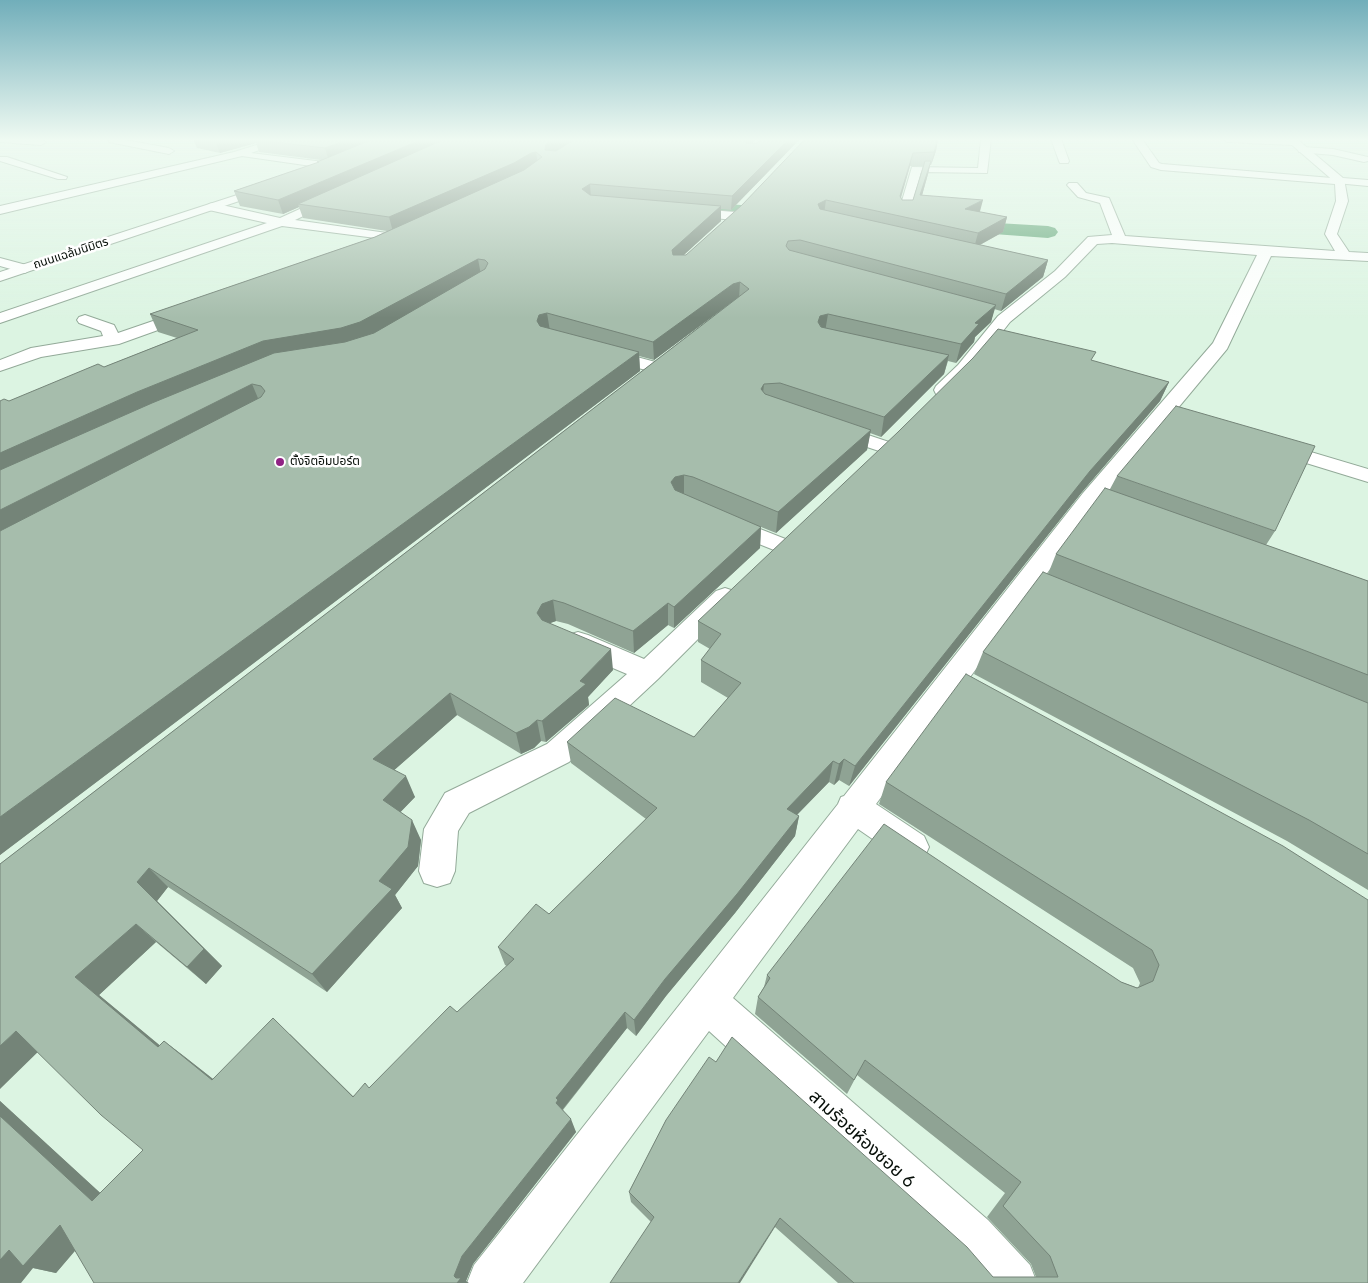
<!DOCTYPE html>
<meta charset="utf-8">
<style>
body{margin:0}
canvas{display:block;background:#dcf4e2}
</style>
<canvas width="1368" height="1283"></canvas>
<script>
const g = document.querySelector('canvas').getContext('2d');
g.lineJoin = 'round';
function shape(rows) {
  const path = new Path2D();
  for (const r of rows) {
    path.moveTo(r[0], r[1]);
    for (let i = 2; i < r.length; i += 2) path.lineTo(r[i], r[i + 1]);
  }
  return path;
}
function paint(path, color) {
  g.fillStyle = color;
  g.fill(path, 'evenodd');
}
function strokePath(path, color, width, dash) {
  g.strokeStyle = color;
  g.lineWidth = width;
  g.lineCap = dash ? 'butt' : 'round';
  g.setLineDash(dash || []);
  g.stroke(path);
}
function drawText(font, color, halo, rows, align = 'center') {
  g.font = font + ' Jost,"Noto Sans Thai",sans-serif';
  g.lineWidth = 5;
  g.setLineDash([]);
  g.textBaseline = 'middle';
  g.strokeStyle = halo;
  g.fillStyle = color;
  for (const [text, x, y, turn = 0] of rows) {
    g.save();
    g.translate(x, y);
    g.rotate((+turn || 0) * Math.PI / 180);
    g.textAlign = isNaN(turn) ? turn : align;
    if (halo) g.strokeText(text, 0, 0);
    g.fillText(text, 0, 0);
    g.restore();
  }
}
paint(shape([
 [662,199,793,209,800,211,803,215,800,219,793,221,655,209,653,205,655,201,662,199],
 [946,220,1048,226,1055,228,1058,232,1055,236,1048,238,939,230,936,226,939,222,946,220]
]), '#60a476');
const minor = shape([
 [0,139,41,139,46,142,41,145,0,142,0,139],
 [108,139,120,139,169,148,174,151,169,154,109,142,108,139],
 [276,139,289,139,251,153,332,163,337,166,332,169,242,156,0,214,0,206,234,152,276,139],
 [981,139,991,139,987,173,921,172,911,211,909,214,901,214,899,211,912,167,978,168,981,139],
 [1051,139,1061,139,1069,161,1068,163,1060,163,1059,161,1051,139],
 [1132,139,1142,139,1159,163,1162,164,1344,179,1348,201,1337,234,1349,252,1368,253,1368,261,1271,256,1227,349,1099,503,876,804,924,836,929,847,924,858,912,863,900,858,858,829,733,998,988,1220,1030,1265,1037,1283,979,1283,954,1254,709,1031,523,1283,467,1283,474,1265,838,804,841,797,844,796,1083,493,1213,343,1257,255,1112,243,1097,244,1065,277,1010,322,970,373,950,394,936,394,934,390,936,386,958,365,998,316,1055,271,1088,237,1112,235,1100,203,1078,197,1067,185,1069,183,1077,183,1086,193,1109,198,1125,236,1335,251,1325,234,1336,201,1335,184,1161,170,1151,167,1132,139],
 [1303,147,1333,149,1368,157,1368,161,1364,162,1333,155,1299,152,1298,150,1303,147],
 [0,157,7,157,67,177,66,179,58,179,0,161,0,157],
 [335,193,339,195,339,199,295,220,394,234,399,235,401,238,399,241,282,226,0,323,0,313,267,223,209,210,207,207,209,204,213,203,280,218,335,193],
 [684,208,735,212,741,216,735,220,680,215,678,212,684,208],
 [0,258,30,266,32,269,25,273,0,266,0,258],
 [191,308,199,313,197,316,119,344,41,357,0,371,0,360,31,348,103,336,101,331,79,323,77,320,79,317,85,315,114,325,118,333,191,308],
 [603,348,663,364,666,368,663,372,657,373,597,357,594,353,597,349,603,348],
 [835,424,892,443,895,447,892,451,885,453,828,434,825,430,828,426,835,424],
 [1274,441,1368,469,1368,482,1267,451,1264,447,1267,443,1274,441],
 [727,516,788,540,791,545,788,550,779,552,719,528,715,523,719,518,727,516],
 [725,588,734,591,738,597,734,603,658,679,569,762,469,813,458,831,455,871,450,883,437,887,424,883,419,871,424,829,445,793,547,744,627,674,568,649,564,642,568,635,578,632,588,635,644,659,716,591,725,588]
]);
const tertiary = shape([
 [1222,139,1298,140,1343,178,1368,180,1368,186,1336,183,1292,145,1227,142,1222,139],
 [271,184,277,187,275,189,0,281,0,272,271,184]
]);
strokePath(minor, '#93aa99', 2);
strokePath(tertiary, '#93aa99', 2);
paint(minor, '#fff');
paint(tertiary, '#fff');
paint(shape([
 [193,139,756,139,752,143,757,143,761,139,800,139,731,210,721,209,721,221,683,255,686,255,938,139,936,151,931,165,930,165,928,174,922,195,980,212,1007,217,1003,232,980,245,1048,260,1043,277,1001,311,994,309,991,322,975,337,974,342,956,363,948,361,944,374,881,437,870,433,867,450,776,533,761,527,760,548,674,628,668,625,634,653,568,624,556,621,550,623,613,670,588,697,589,705,546,742,541,741,534,748,521,754,457,715,394,770,415,797,400,812,421,840,418,866,395,895,402,908,327,992,168,887,157,901,222,966,206,984,156,942,99,995,160,1046,164,1041,185,1057,213,1079,290,1034,353,1096,370,1088,457,1012,507,966,505,965,498,947,549,914,646,819,571,763,567,742,694,737,728,698,701,682,701,660,710,649,698,642,698,621,1093,361,1169,382,1160,401,1082,492,849,786,839,780,834,785,829,782,797,815,799,816,795,836,735,913,666,996,636,1036,627,1028,563,1110,576,1132,473,1264,466,1281,75,1251,56,1273,33,1268,0,1283,0,1101,100,1193,143,1150,0,864,732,302,654,360,639,356,640,371,0,855,0,401,9,401,104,367,177,338,158,332,150,314,375,237,387,231,303,218,299,207,283,214,240,206,234,191,317,163,317,162,321,160,259,152,256,143,220,153,197,148],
 [910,166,923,166,913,200,902,200,901,198],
 [1117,476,1275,531,1266,545,1368,581,1368,890,1287,841,974,674,983,652,1048,574,1056,554,1110,489],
 [886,782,1283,846,1368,1283,838,1283,775,1227,651,1222,631,1202,629,1192,666,1120,993,1277,1036,1277,1031,1264,987,1217,1005,1193,857,1075,847,1094,755,1014,758,997,764,987,767,975,1121,982,1138,988,1140,983,1133,968,879,804]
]), '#8fa394');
paint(shape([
 [223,139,271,139,255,140,256,143,220,153,215,141],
 [350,139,384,139,329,161,325,148],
 [423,139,453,139,298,204,299,207,283,214,278,200],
 [555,139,577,139,547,163,545,150,546,144],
 [745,139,756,139,745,152],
 [789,139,800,139,731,210,732,196],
 [938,139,936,151,931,165,934,152],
 [536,152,538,165,393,232,389,217,531,153],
 [913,153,910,166,897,210,900,196],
 [931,161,928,174,918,210,920,195],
 [590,184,591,198,582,189],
 [826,200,824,214,816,219,818,204],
 [983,200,979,215,965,209],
 [721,206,721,221,672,266,672,250],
 [1007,217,1003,232,974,248,978,233],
 [478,259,481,275,365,340,0,480,0,453,137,392,263,341],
 [1048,260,1043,277,1001,311,1006,294],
 [740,282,739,299,732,302,654,360,653,342,733,284],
 [996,305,991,322,975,337,974,342,956,363,961,344,975,323],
 [547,313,550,331,541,333,537,321,539,315],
 [828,314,825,332,818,322,820,316],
 [639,352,640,371,0,855,0,817],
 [949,355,944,374,881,437,884,417],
 [1169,382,1160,401,1082,492,849,786,855,766,1090,471],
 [252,384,260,403,0,539,0,510],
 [764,384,762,403,761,389],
 [871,430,867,450,776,533,778,512],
 [684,475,684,495,671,503,671,482,675,477],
 [761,527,760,548,674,628,674,607],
 [553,600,556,621,545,625,537,613,542,604],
 [668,603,668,625,634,653,633,631],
 [611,649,613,670,588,697,589,705,546,742,542,721],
 [450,693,457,715,383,780,373,759],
 [537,720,541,741,534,748,521,754,516,733],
 [844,759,839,780,834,785,839,764],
 [833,761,829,782,783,829,787,809],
 [406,776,415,797,393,820,383,800],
 [799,816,795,836,735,913,666,996,636,1036,634,1020,665,979],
 [412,820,421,840,418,866,395,895,402,908,327,992,312,974,379,881],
 [149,868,168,887,157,901,222,966,206,984,187,967,137,882],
 [136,924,156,942,99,995,180,1062,158,1047,75,977],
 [625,1012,627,1028,562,1110,556,1103,556,1098],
 [16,1031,43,1047,0,1089,0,1046],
 [164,1041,185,1057,232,1094,212,1080],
 [0,1101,120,1211,92,1201,0,1116],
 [571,1119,576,1132,473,1264,466,1281,469,1283,457,1283,456,1278,454,1276,462,1256],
 [780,1218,775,1227,740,1283,738,1283],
 [60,1225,89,1234,56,1273,33,1268,21,1283,0,1283,0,1260,9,1250]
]), '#748478');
const building = shape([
 [205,139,223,139,215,141,205,139],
 [257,139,350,139,325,148,255,140,257,139],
 [373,139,423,139,278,200,234,191,319,162,317,162,373,139],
 [445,139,555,139,546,144,545,150,556,151,575,139,746,139,746,143,757,143,761,139,789,139,732,196,590,184,582,189,590,195,721,206,672,250,673,255,686,255,742,205,805,139,938,139,934,152,913,153,900,196,902,200,913,200,925,161,931,161,920,195,983,200,965,209,1007,217,978,233,826,200,818,204,820,209,1048,260,1006,294,800,240,788,241,786,246,789,250,996,305,975,323,979,324,961,344,828,314,820,316,818,322,821,327,949,355,884,417,780,383,764,384,761,389,765,394,871,430,778,512,693,477,684,475,675,477,671,482,675,490,761,527,674,607,668,603,633,631,564,603,553,600,542,604,537,613,542,620,611,649,580,681,586,684,542,721,537,720,529,727,516,733,450,693,373,759,406,776,383,800,412,820,408,847,379,881,392,889,312,974,149,868,137,882,204,949,187,967,136,924,75,977,158,1047,164,1041,212,1080,273,1018,353,1097,365,1083,369,1088,450,1006,457,1012,514,959,498,947,536,904,549,914,657,808,567,742,615,698,694,737,741,683,701,660,721,634,698,621,898,432,973,358,998,329,1096,352,1091,360,1169,382,1090,471,855,766,844,759,839,764,833,761,787,809,799,816,737,894,665,979,634,1020,625,1012,556,1098,558,1100,556,1103,571,1119,462,1256,454,1276,456,1278,461,1278,457,1283,94,1283,60,1225,23,1266,9,1250,0,1260,0,1116,92,1201,143,1150,101,1115,16,1031,0,1046,0,864,749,289,740,282,733,284,653,342,547,313,539,315,537,321,540,326,639,352,0,817,0,531,261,397,265,391,261,386,252,384,0,510,0,470,152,403,274,353,345,342,374,333,485,269,488,263,485,260,478,259,360,322,341,328,263,341,137,392,0,453,0,401,4,399,9,401,98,364,104,367,198,330,150,314,375,237,524,170,542,157,536,152,531,153,514,163,389,217,298,204,445,139],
 [1176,406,1315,446,1275,531,1117,476,1176,406],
 [1105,488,1368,581,1368,675,1056,554,1105,488],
 [1043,572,1368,703,1368,854,1309,820,983,652,1043,572],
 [966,674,1283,846,1368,900,1368,1283,854,1283,780,1218,738,1283,610,1283,654,1217,629,1192,666,1120,709,1057,716,1062,732,1037,967,1247,993,1277,1058,1277,1050,1256,1003,1206,1021,1182,865,1060,854,1080,758,997,770,978,767,975,884,824,1121,982,1137,988,1153,981,1159,965,1152,950,886,782,966,674]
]);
paint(building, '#a6bdac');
strokePath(building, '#748478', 1);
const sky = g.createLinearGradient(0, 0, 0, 318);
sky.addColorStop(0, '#71aeba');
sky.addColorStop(0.44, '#effaf2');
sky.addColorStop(1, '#effaf200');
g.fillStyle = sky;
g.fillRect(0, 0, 1368, 318);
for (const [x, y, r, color] of [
 [280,462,5,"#902284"]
]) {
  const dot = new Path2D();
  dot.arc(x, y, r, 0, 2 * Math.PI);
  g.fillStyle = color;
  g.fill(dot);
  strokePath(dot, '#fff', 2);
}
drawText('12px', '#060e08', '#fff', [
 ["ถนนแฉล้มนิมิตร",71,254,-18]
]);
drawText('12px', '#060e08', '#fff', [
 ["ตั้งจิตอิมปอร์ต",290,462]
], 'left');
drawText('18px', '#060e08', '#fff', [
 ["สามร้อยห้องซอย 6",861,1140,42]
]);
</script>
